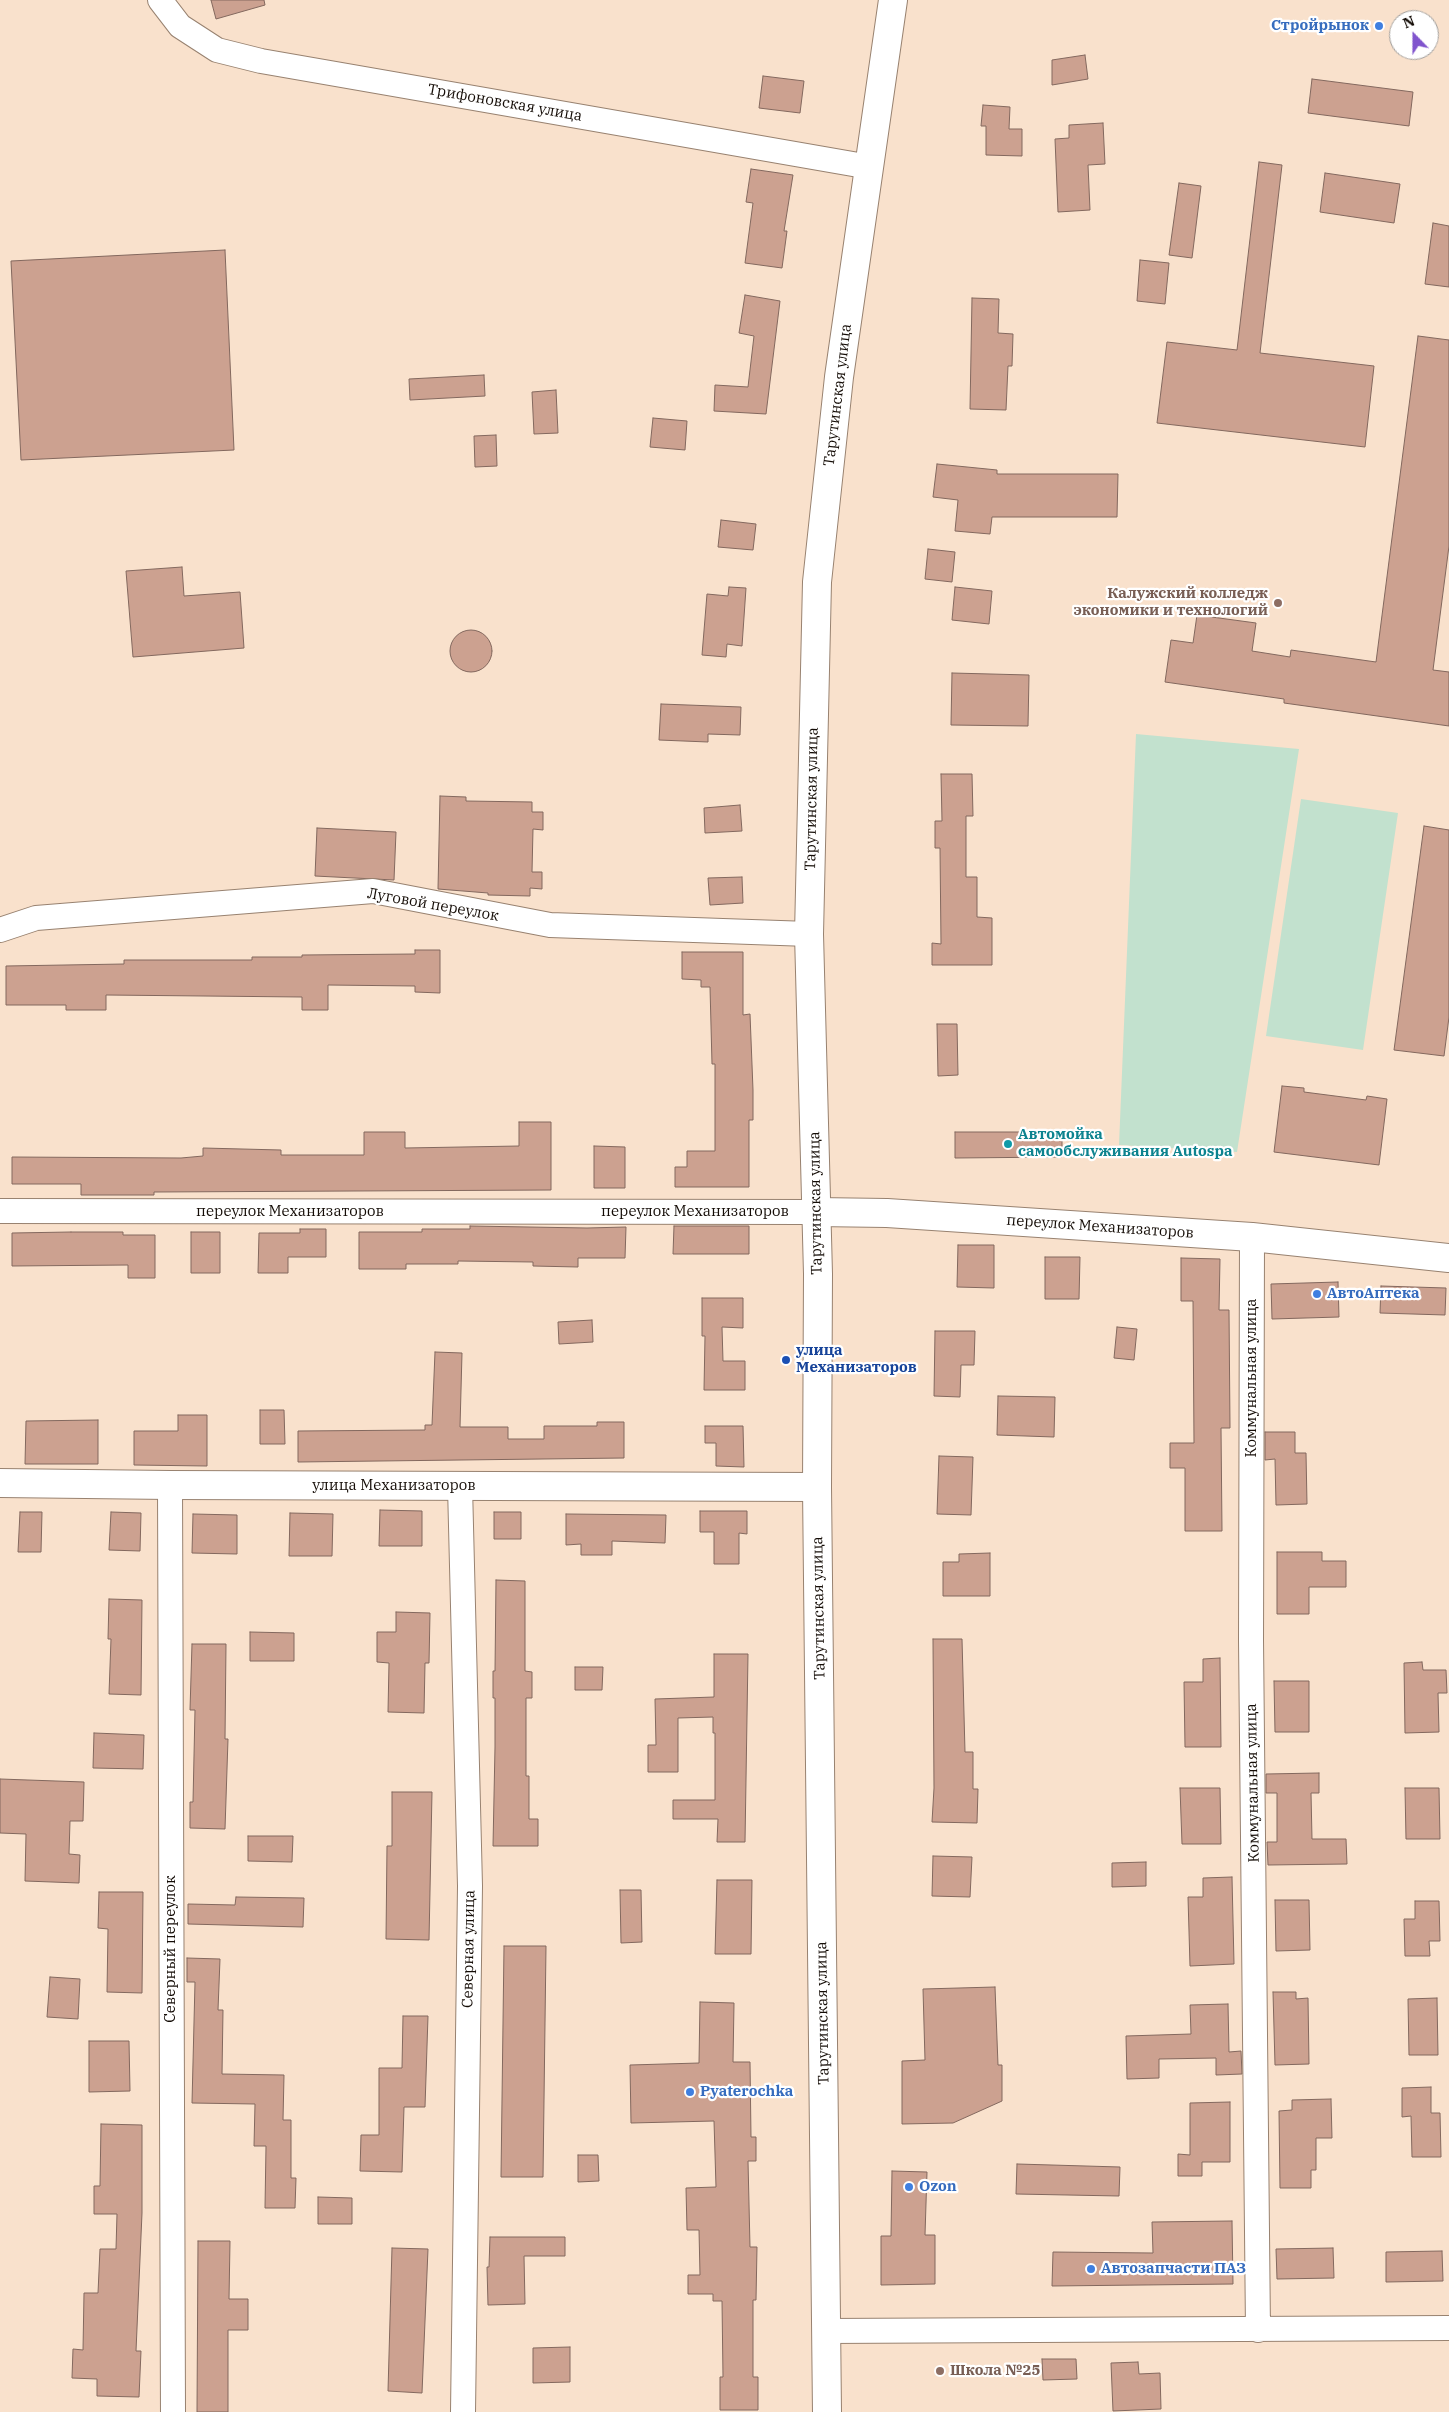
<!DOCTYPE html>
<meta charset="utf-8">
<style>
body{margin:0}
#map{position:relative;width:1449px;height:2412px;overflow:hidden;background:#f9e1cc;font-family:"IBM Plex Serif",serif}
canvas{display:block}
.north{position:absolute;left:1389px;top:10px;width:50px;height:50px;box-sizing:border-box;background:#fff;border:1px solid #a19e9b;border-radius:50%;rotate:338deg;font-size:14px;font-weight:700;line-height:20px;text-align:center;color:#140c06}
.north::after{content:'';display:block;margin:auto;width:18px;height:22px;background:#8054cd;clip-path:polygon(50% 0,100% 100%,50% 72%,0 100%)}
</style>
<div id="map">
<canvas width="1449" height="2412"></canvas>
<div class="north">N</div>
</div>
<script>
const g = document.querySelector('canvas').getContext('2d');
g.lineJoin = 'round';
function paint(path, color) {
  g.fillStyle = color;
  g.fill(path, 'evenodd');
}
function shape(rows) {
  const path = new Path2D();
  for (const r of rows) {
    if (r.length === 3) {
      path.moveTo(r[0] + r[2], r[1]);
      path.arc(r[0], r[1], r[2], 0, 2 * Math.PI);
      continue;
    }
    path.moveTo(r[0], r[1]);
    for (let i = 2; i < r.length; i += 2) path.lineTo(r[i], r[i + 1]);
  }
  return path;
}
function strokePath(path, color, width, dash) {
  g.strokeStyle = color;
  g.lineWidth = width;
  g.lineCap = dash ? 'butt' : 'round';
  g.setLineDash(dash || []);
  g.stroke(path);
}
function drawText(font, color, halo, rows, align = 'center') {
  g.font = font + ' "IBM Plex Serif",serif';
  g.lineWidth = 4.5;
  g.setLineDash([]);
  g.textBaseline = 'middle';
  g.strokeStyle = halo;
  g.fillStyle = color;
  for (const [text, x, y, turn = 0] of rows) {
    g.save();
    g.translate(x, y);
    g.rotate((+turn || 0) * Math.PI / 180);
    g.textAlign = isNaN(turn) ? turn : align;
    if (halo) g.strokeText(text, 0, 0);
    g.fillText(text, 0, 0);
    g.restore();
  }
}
paint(shape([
 [1136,734,1299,749,1237,1152,1119,1145],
 [1301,799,1398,813,1363,1050,1266,1036]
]), '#c2e1ce');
const building = shape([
 [211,0,264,0,265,5,216,19,211,0],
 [1085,55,1088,79,1052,85,1052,60,1085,55],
 [763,76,804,81,800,113,759,108,763,76],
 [1312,79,1413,92,1409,126,1308,113,1312,79],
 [983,105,1010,107,1009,129,1022,129,1022,156,986,155,986,126,981,126,983,105],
 [1103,123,1105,164,1088,165,1090,210,1058,212,1055,139,1069,138,1069,125,1103,123],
 [1259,162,1282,165,1260,353,1374,366,1365,447,1157,423,1167,342,1237,350,1259,162],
 [751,169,793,175,784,231,787,231,782,268,745,263,753,203,746,202,751,169],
 [1325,173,1400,184,1394,223,1320,212,1325,173],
 [1179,183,1201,186,1192,258,1169,255,1179,183],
 [1433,223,1449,226,1449,287,1425,284,1433,223],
 [225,250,234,450,21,460,11,261,225,250],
 [1140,260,1169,263,1165,304,1137,301,1140,260],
 [745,295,780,301,766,414,714,411,715,385,748,387,754,336,739,333,745,295],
 [972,298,999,299,998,333,1013,334,1012,366,1008,366,1006,410,970,409,972,298],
 [1418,336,1449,340,1449,546,1433,670,1449,672,1449,726,1284,703,1284,699,1165,682,1171,640,1193,643,1197,615,1256,623,1252,651,1290,657,1291,650,1376,662,1418,336],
 [484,375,485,396,410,400,409,379,484,375],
 [556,390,558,433,534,434,532,392,556,390],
 [653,418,687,421,685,450,650,447,653,418],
 [496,435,497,466,475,467,474,436,496,435],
 [937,464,997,470,997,474,1118,474,1117,517,992,517,990,534,955,531,958,500,933,497,937,464],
 [721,520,756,524,753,550,718,547,721,520],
 [928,549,955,552,952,582,925,579,928,549],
 [182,567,184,596,240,592,244,648,133,657,126,571,182,567],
 [729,587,746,588,742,646,727,644,726,657,702,655,707,594,728,596,729,587],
 [955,587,992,591,989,624,952,620,955,587],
 [471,651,21],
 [952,673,1029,675,1028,726,951,725,952,673],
 [661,704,741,707,740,735,708,734,708,742,659,740,661,704],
 [941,774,972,774,973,816,966,816,966,877,977,877,977,917,992,918,992,965,932,965,932,943,941,944,940,848,935,848,935,821,942,821,941,774],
 [440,796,466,797,466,801,532,802,532,812,543,812,543,830,533,829,532,872,542,872,542,889,530,888,530,896,488,895,488,893,438,889,440,796],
 [740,805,742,831,705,833,704,808,740,805],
 [1424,826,1449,830,1449,1017,1444,1056,1394,1050,1424,826],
 [317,828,396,832,394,880,315,876,317,828],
 [742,877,743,903,710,905,708,878,742,877],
 [415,950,440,950,440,993,415,992,415,986,328,985,328,1010,302,1010,302,997,106,995,106,1010,66,1010,66,1005,6,1005,6,966,124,964,124,960,252,960,252,957,302,957,302,955,415,954,415,950],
 [682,952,743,952,743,1015,750,1014,753,1090,753,1120,749,1120,749,1187,675,1187,675,1167,687,1167,687,1151,715,1151,715,1064,712,1064,710,987,701,987,701,980,682,979,682,952],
 [937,1024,957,1024,958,1075,938,1076,937,1024],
 [1282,1086,1304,1088,1304,1092,1366,1100,1367,1096,1387,1099,1379,1165,1274,1152,1282,1086],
 [519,1122,551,1122,551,1190,154,1192,154,1195,81,1195,81,1184,12,1184,12,1157,181,1158,203,1156,203,1148,281,1150,281,1155,364,1155,364,1132,405,1132,405,1148,519,1146,519,1122],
 [955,1132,1062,1132,1062,1157,955,1158,955,1132],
 [594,1146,625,1147,625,1188,594,1188,594,1146],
 [470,1226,587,1228,626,1227,625,1258,578,1258,578,1267,533,1266,533,1262,458,1261,458,1264,406,1264,406,1269,359,1269,359,1232,422,1232,422,1229,470,1229,470,1226],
 [674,1226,749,1226,749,1254,673,1254,674,1226],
 [300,1229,326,1229,326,1257,288,1257,288,1273,258,1273,259,1233,300,1233,300,1229],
 [71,1232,123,1232,123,1235,155,1235,155,1278,128,1278,128,1265,12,1266,12,1233,71,1232],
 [191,1232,220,1232,220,1273,191,1273,191,1232],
 [958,1245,994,1245,994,1288,957,1287,958,1245],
 [1045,1257,1080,1257,1079,1299,1045,1299,1045,1257],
 [1181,1258,1220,1259,1219,1310,1229,1310,1230,1428,1221,1428,1222,1531,1185,1531,1185,1468,1170,1468,1170,1443,1194,1443,1193,1301,1181,1301,1181,1258],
 [1338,1282,1339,1317,1272,1319,1271,1284,1338,1282],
 [1381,1286,1446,1288,1445,1315,1380,1313,1381,1286],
 [702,1298,743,1298,743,1328,722,1327,723,1361,745,1361,745,1390,704,1390,705,1336,702,1336,702,1298],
 [592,1320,593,1342,559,1344,558,1322,592,1320],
 [1117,1327,1137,1329,1134,1360,1114,1358,1117,1327],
 [935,1331,975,1331,974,1365,961,1365,960,1397,934,1396,935,1331],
 [435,1352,462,1353,460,1427,508,1427,508,1439,544,1439,544,1426,597,1426,597,1422,624,1422,624,1458,298,1462,298,1431,425,1430,425,1425,432,1425,435,1352],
 [998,1396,1055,1397,1054,1437,997,1435,998,1396],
 [260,1410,284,1410,285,1444,260,1444,260,1410],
 [178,1415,207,1415,207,1466,134,1465,134,1431,178,1431,178,1415],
 [98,1420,98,1464,25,1464,26,1421,98,1420],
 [705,1426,743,1426,744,1467,716,1466,716,1443,705,1443,705,1426],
 [1265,1432,1295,1432,1295,1453,1306,1453,1307,1504,1276,1505,1275,1459,1265,1460,1265,1432],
 [939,1456,973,1457,971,1515,937,1514,939,1456],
 [380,1510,422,1511,422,1546,379,1546,380,1510],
 [700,1511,747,1511,747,1534,739,1533,739,1564,714,1564,714,1532,700,1532,700,1511],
 [20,1512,42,1512,41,1552,18,1552,20,1512],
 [111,1512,141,1513,140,1551,109,1550,111,1512],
 [494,1512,521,1512,521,1539,494,1539,494,1512],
 [290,1513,333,1514,332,1556,289,1556,290,1513],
 [193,1514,237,1515,237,1554,192,1553,193,1514],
 [566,1514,666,1515,665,1543,612,1541,612,1555,581,1555,581,1544,566,1545,566,1514],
 [1277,1552,1322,1552,1322,1561,1346,1561,1346,1587,1309,1587,1309,1614,1277,1614,1277,1552],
 [990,1553,990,1596,943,1596,943,1562,959,1562,959,1554,990,1553],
 [496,1580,525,1581,525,1671,532,1672,532,1698,526,1698,526,1776,529,1776,529,1819,538,1819,538,1846,493,1846,495,1747,495,1698,493,1698,493,1671,495,1671,496,1580],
 [109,1599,142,1600,141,1695,109,1694,111,1639,108,1639,109,1599],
 [396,1612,430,1613,429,1663,425,1663,424,1713,388,1712,389,1663,377,1662,377,1632,396,1632,396,1612],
 [250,1632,294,1633,294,1661,250,1661,250,1632],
 [933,1639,962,1639,965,1752,973,1752,973,1789,978,1789,977,1823,932,1822,934,1788,933,1639],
 [192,1644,226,1644,225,1739,228,1739,225,1829,190,1828,190,1802,193,1802,195,1710,190,1710,192,1644],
 [714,1654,748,1654,745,1842,717,1842,718,1819,673,1819,673,1800,715,1800,715,1733,713,1733,713,1717,678,1718,678,1772,648,1772,648,1745,656,1745,655,1699,714,1697,714,1654],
 [1220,1658,1221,1747,1185,1747,1184,1682,1203,1682,1203,1659,1220,1658],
 [1422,1662,1423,1670,1446,1670,1447,1693,1438,1693,1439,1732,1405,1733,1404,1663,1422,1662],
 [575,1667,603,1667,602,1690,575,1690,575,1667],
 [1274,1681,1309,1681,1309,1732,1275,1732,1274,1681],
 [94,1733,144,1735,143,1769,93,1768,94,1733],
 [1319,1773,1319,1793,1311,1793,1312,1839,1346,1839,1347,1864,1268,1865,1267,1842,1277,1842,1277,1793,1266,1793,1266,1774,1319,1773],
 [0,1779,84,1782,83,1821,70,1821,69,1854,80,1855,79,1883,25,1881,26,1834,0,1833,0,1779],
 [1180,1788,1220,1788,1221,1844,1182,1844,1180,1788],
 [1405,1788,1439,1788,1440,1839,1406,1839,1405,1788],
 [392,1792,432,1792,429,1940,386,1939,387,1846,392,1846,392,1792],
 [248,1836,293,1836,292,1862,248,1861,248,1836],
 [933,1856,972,1857,970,1897,932,1896,933,1856],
 [1146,1862,1146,1886,1112,1887,1112,1863,1146,1862],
 [1232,1877,1234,1964,1190,1966,1188,1897,1203,1897,1203,1878,1232,1877],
 [717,1880,752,1880,751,1954,715,1954,717,1880],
 [620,1890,641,1890,642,1942,621,1943,620,1890],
 [99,1892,143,1892,142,1993,107,1992,108,1929,98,1928,99,1892],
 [236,1897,304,1898,303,1927,188,1924,188,1904,235,1905,236,1897],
 [1275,1900,1309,1900,1310,1950,1276,1951,1275,1900],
 [1415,1901,1439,1901,1440,1941,1429,1941,1430,1956,1405,1956,1404,1919,1415,1919,1415,1901],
 [504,1946,546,1946,543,2177,501,2177,504,1946],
 [187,1958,220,1959,218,2010,223,2010,222,2074,284,2075,283,2120,291,2120,291,2178,296,2178,295,2208,265,2208,266,2146,254,2146,255,2104,192,2103,195,1982,187,1982,187,1958],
 [50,1977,80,1979,78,2019,47,2017,50,1977],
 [995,1987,998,2065,1002,2065,1002,2101,953,2123,902,2124,902,2061,925,2060,923,1989,995,1987],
 [1273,1992,1296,1992,1296,1999,1308,1998,1309,2064,1275,2065,1273,1992],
 [1437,1998,1438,2055,1409,2055,1408,1999,1437,1998],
 [700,2002,734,2003,733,2062,750,2062,751,2137,756,2137,756,2161,748,2161,750,2247,757,2247,756,2300,753,2300,753,2377,758,2377,758,2410,720,2410,720,2377,723,2377,722,2301,713,2301,713,2294,688,2294,688,2275,700,2275,699,2230,687,2230,686,2188,716,2187,714,2121,631,2123,630,2065,699,2063,700,2002],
 [1228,2004,1229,2052,1241,2051,1242,2074,1216,2075,1216,2058,1159,2059,1159,2078,1127,2079,1126,2036,1191,2034,1190,2005,1228,2004],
 [403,2016,428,2016,425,2107,404,2107,402,2172,360,2171,361,2135,379,2135,379,2068,402,2068,403,2016],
 [89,2041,129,2041,130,2091,89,2092,89,2041],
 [1431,2087,1431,2113,1440,2113,1441,2157,1412,2157,1411,2116,1402,2117,1402,2088,1431,2087],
 [1331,2099,1332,2138,1316,2138,1316,2170,1311,2170,1311,2188,1280,2188,1279,2111,1292,2110,1292,2100,1331,2099],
 [1230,2102,1230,2162,1202,2162,1202,2176,1178,2176,1178,2154,1190,2155,1190,2103,1230,2102],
 [101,2124,142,2125,142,2213,136,2351,141,2351,139,2397,97,2396,97,2379,72,2378,73,2349,83,2350,84,2293,98,2293,100,2249,116,2249,117,2214,94,2214,94,2186,100,2186,101,2124],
 [578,2155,598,2155,599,2181,578,2182,578,2155],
 [1017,2164,1120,2167,1119,2196,1016,2194,1017,2164],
 [892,2171,927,2172,925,2235,935,2235,935,2284,881,2285,881,2236,891,2236,892,2171],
 [318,2197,352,2198,352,2224,318,2224,318,2197],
 [1232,2221,1233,2284,1052,2286,1053,2252,1153,2253,1152,2222,1232,2221],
 [490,2237,565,2237,565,2256,524,2256,525,2304,488,2305,487,2267,489,2267,490,2237],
 [198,2241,230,2241,229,2299,248,2299,248,2330,228,2330,228,2412,197,2412,198,2241],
 [392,2248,428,2249,422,2393,388,2391,392,2248],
 [1333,2248,1334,2278,1277,2279,1276,2249,1333,2248],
 [1442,2251,1443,2281,1386,2282,1386,2252,1442,2251],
 [570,2347,570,2382,533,2383,533,2348,570,2347],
 [1042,2359,1076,2359,1077,2379,1043,2380,1042,2359],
 [1138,2362,1139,2374,1160,2373,1161,2409,1113,2411,1111,2363,1138,2362]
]);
paint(building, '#cca190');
strokePath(building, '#83685e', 1);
const minor = shape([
 [160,0,180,26,217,50,261,61,870,167],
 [0,930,36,918,373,891,550,925,809,934],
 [0,1211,816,1212],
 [1252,1237,1251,1640,1258,2330],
 [170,1485,173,2412],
 [460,1486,470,1886,463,2412],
 [826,2331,1449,2328]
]);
const tertiary = shape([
 [816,1212,887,1213,1252,1237,1449,1258],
 [0,1483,170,1485,817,1487]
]);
const primary = shape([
 [827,2412,817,1487,818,1274,809,934,817,582,839,377,893,0]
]);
strokePath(minor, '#988270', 26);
strokePath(tertiary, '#988270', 30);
strokePath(primary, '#988270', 30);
strokePath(minor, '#fff', 24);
strokePath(tertiary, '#fff', 28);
strokePath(primary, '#fff', 28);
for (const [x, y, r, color] of [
 [1379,26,5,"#3f7fe0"],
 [1278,603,5,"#8d6e63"],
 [1008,1144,5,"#0f9aa8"],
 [1317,1294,5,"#3f7fe0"],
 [786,1360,5,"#1a4fb4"],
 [690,2092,5,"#3f7fe0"],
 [909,2187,5,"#3f7fe0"],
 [1091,2269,5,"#3f7fe0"],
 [940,2371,5,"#8d6e63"]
]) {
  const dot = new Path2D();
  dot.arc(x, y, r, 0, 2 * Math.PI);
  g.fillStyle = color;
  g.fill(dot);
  strokePath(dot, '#fff', 2);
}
drawText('bold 15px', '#366cbe', '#fff', [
 ["Стройрынок",1369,26,"right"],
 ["АвтоАптека",1327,1294],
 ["Pyaterochka",700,2092],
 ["Ozon",919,2187],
 ["Автозапчасти ПАЗ",1101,2269]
], 'left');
drawText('15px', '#140c06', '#fff', [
 ["Трифоновская улица",505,103,10],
 ["Тарутинская улица",838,395,-83],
 ["Тарутинская улица",812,799,-89],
 ["Луговой переулок",433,905,10],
 ["Тарутинская улица",816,1203,-91],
 ["переулок Механизаторов",290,1212],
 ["переулок Механизаторов",695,1212],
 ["переулок Механизаторов",1100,1227,4],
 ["Коммунальная улица",1252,1378,-90],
 ["улица Механизаторов",394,1486],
 ["Тарутинская улица",819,1608,-91],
 ["Коммунальная улица",1253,1783,-91],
 ["Северный переулок",171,1949,-90],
 ["Северная улица",469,1949,-89],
 ["Тарутинская улица",823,2013,-91]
]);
drawText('bold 15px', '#785e54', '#fff', [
 ["Калужский колледж",1268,594],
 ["экономики и технологий",1268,611],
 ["Школа №25",950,2371,"left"]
], 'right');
drawText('bold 15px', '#0d838f', '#fff', [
 ["Автомойка",1018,1135],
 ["самообслуживания Autospa",1018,1152]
], 'left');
drawText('bold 15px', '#164399', '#fff', [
 ["улица",796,1351],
 ["Механизаторов",796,1368]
], 'left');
</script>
